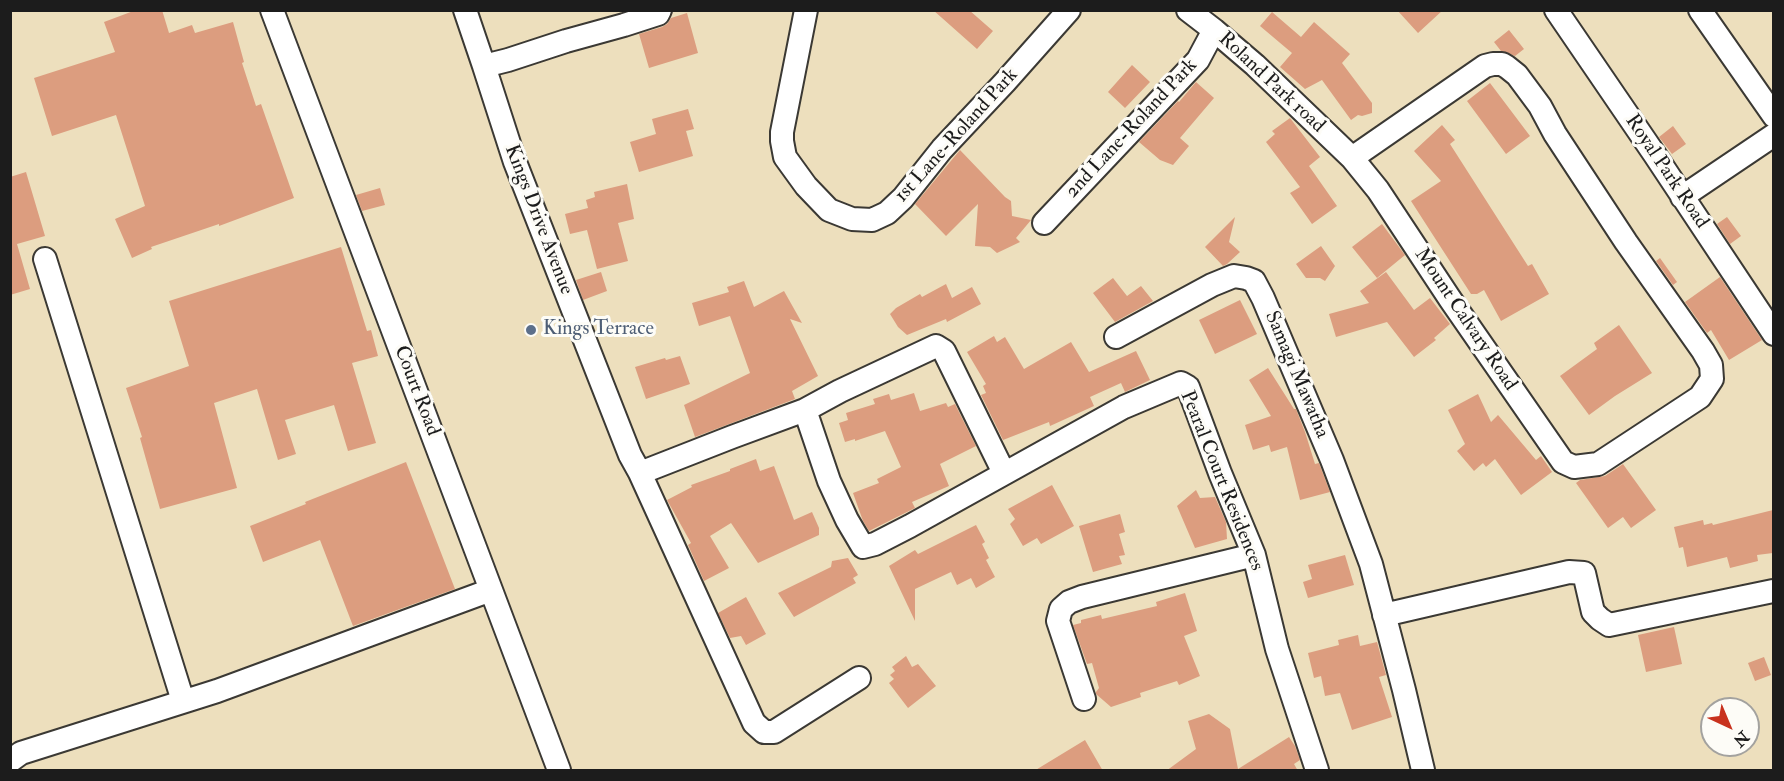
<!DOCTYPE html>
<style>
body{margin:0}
#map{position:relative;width:1784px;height:781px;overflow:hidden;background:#eddfbd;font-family:"IM FELL Double Pica",serif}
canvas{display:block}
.frame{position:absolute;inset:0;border:12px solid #1c1c1c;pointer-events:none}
.north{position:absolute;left:1700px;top:697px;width:60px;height:60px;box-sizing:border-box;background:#fdfcf7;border:2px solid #a3a29f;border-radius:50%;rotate:136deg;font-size:16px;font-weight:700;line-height:24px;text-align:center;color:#1c1c1c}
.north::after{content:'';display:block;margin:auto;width:21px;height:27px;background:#c8321e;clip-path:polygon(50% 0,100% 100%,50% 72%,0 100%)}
</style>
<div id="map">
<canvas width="1784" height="781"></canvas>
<div class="frame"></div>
<div class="north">N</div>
</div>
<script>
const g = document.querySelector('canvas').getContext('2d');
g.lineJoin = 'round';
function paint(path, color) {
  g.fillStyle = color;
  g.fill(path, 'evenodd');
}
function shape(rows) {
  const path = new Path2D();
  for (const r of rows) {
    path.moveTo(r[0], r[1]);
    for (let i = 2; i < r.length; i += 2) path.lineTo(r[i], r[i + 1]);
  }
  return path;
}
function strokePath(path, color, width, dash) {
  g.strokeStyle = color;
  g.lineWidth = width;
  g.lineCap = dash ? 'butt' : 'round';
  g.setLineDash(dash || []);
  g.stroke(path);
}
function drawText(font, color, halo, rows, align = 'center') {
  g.font = font + ' "IM FELL Double Pica",serif';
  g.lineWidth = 6;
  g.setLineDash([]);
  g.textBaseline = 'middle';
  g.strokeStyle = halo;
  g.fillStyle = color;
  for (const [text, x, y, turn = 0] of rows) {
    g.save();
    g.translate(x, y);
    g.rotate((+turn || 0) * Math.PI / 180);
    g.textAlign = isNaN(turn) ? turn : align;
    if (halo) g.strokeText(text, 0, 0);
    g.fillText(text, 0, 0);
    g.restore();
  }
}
paint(shape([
 [136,10,162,10,169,33,192,25,195,33,233,22,244,62,242,63,256,106,261,104,294,198,219,226,219,224,151,247,152,249,132,258,115,219,145,206,116,115,52,136,34,78,115,52,104,22],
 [933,10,969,10,993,31,977,49],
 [1397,10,1443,10,1418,33],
 [1272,12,1301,37,1314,22,1350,54,1342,63,1372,103,1372,113,1362,116,1358,115,1351,120,1322,80,1305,89,1280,67,1292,53,1260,26],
 [687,13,698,53,649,68,639,34,662,27,667,24,671,18],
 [1509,30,1524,49,1515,56,1501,51,1494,42],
 [1132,65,1150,82,1125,108,1108,92],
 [1196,82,1214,98,1180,138,1189,146,1173,165,1160,160,1139,142,1178,101,1179,102],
 [1490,83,1530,136,1506,154,1467,101],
 [688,109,694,129,686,131,693,156,639,172,630,142,656,134,652,119],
 [1290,118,1320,157,1309,166,1337,206,1312,224,1290,193,1300,187,1266,142,1275,134,1272,131],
 [1442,125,1455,140,1450,144,1528,266,1532,264,1549,294,1501,321,1484,290,1477,294,1471,294,1411,201,1441,181,1414,151],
 [1673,126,1686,144,1672,154,1659,137],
 [960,150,1005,197,1011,201,1012,216,1031,220,1016,238,1020,242,997,253,990,247,975,246,978,204,946,236,915,204],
 [26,172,45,236,17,244,30,289,10,295,10,177],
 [627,184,634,219,618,223,628,261,597,269,587,230,570,234,565,214,588,208,586,200,595,197,594,192],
 [380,188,385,205,362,211,356,195],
 [1235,217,1229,242,1240,252,1227,264,1223,266,1205,247],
 [1727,217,1741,236,1730,244,1717,224],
 [1382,224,1405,255,1377,278,1352,247],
 [1321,246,1335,266,1325,281,1320,278,1306,278,1296,264],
 [341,247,367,331,371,330,378,356,352,363,376,443,348,451,334,405,285,420,296,454,278,460,257,389,214,403,237,488,160,509,140,438,142,437,126,388,189,366,169,301],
 [1660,258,1677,282,1673,285,1656,261],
 [601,272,607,291,583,300,576,280],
 [1386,272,1414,310,1430,298,1450,324,1434,338,1436,340,1414,357,1387,322,1336,337,1329,314,1369,303,1360,291],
 [1720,277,1762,340,1729,360,1711,330,1707,333,1685,302],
 [1113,278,1127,296,1141,286,1153,301,1115,322,1093,293],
 [744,281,754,307,784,291,802,323,790,319,818,376,792,391,795,399,695,437,684,405,750,373,730,316,699,326,692,303,729,292,727,287],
 [946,284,952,298,972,287,981,304,947,322,946,319,907,335,898,327,890,314,896,308,920,294,922,297],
 [1240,300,1257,334,1215,354,1199,320],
 [1619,325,1652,373,1615,396,1589,415,1560,376,1597,349,1594,343],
 [994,336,997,342,1005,337,1024,369,1071,342,1089,372,1136,351,1150,380,1125,392,1121,383,1090,397,1094,406,1050,426,1049,422,1003,440,981,395,986,393,983,386,986,384,967,352],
 [680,356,690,384,646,399,635,367,665,358,666,360],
 [1268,368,1294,409,1296,409,1305,432,1315,464,1319,463,1330,492,1300,500,1287,447,1271,452,1269,445,1253,450,1245,425,1271,416,1249,380],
 [914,393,920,411,946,403,948,407,955,404,976,446,940,464,949,486,912,502,915,508,869,531,863,521,853,493,879,483,877,479,901,467,885,431,855,441,855,439,845,442,839,423,848,420,846,413,875,404,873,399,889,394,891,400],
 [1478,394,1491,422,1498,415,1536,460,1541,456,1552,472,1521,495,1495,459,1486,467,1483,463,1474,471,1457,451,1465,444,1448,410],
 [756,459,760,471,774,466,794,520,812,512,819,528,819,535,758,563,731,523,710,536,729,568,704,581,688,545,691,543,667,500,692,487,691,485,730,471,730,469],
 [406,462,455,589,353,626,320,540,263,562,250,526,306,504,305,502],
 [1623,464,1656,510,1631,528,1623,517,1608,528,1576,483,1580,480,1605,476],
 [1052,485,1074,526,1041,544,1037,538,1023,546,1010,524,1015,519,1008,509],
 [1196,490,1200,498,1215,497,1226,522,1227,539,1195,548,1177,506],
 [1773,510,1773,553,1757,555,1758,561,1730,568,1727,557,1687,567,1683,547,1679,548,1674,527,1703,520,1704,525,1712,523,1713,525],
 [1120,514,1125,532,1119,534,1125,555,1119,556,1122,564,1093,572,1079,526],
 [976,525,985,542,982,544,989,558,986,560,995,577,976,588,971,578,957,585,951,572,915,589,915,621,889,566,915,550,918,554],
 [1345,555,1354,585,1308,598,1303,582,1312,579,1308,565],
 [848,558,858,575,853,578,856,583,794,617,778,593,831,567,832,561],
 [1185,593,1197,631,1184,636,1200,676,1179,685,1177,681,1140,693,1141,697,1111,707,1096,694,1096,692,1099,688,1092,663,1087,664,1073,625,1081,623,1081,620,1101,615,1102,619,1157,606,1156,602],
 [746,597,766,634,746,645,741,636,730,638,718,613],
 [1674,627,1682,664,1646,672,1638,635],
 [1358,635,1360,646,1377,642,1386,675,1379,677,1392,717,1352,730,1340,693,1325,696,1321,676,1314,678,1308,653,1339,645,1338,640],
 [906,656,912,667,918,664,936,686,908,708,889,683,894,679,890,675,895,671,892,667],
 [1764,657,1771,675,1755,681,1748,663],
 [1209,714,1230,729,1238,769,1289,737,1295,746,1300,760,1294,764,1298,771,1166,771,1196,749,1188,721],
 [1085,740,1103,771,1034,771]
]), '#dc9d7f');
const minor = shape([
 [272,10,559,770],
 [465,10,484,66],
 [660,10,658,14,624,25,566,41,508,60,484,66,515,162,630,455,640,473,754,723,764,732,774,732,859,678],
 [806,10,782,132,782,141,785,157,806,186,829,210,852,219,872,220,887,213,903,198,942,149,1005,82,1069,10],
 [1188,10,1214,30,1255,65,1352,158,1378,190,1450,299,1563,462,1574,467,1598,464,1700,397,1712,379,1711,365,1703,351,1626,242,1555,134,1540,106,1517,75,1507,67,1502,64,1493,64,1485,66,1352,158],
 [1556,10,1655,155,1774,334],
 [1700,10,1774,116],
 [1682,197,1774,135],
 [1044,223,1198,60,1214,30],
 [45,259,183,701],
 [1116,337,1212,285,1234,276,1246,278,1254,281,1263,298,1332,460,1371,564,1404,690,1423,770],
 [805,410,840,391,936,346,944,351,1004,473],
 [640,473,732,437,805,410,829,481,847,520,863,547,875,544,910,526,1124,407,1181,383,1188,387,1220,473,1254,555,1277,649,1317,770],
 [1384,615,1569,572,1584,573,1593,612,1600,619,1609,625,1773,591],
 [1084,699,1058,621,1061,609,1069,602,1082,597,1254,555],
 [10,761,21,753,217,691,491,590]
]);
strokePath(minor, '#3b3934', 26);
strokePath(minor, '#fff', 22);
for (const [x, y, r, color] of [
 [531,330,6,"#5c6f8a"]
]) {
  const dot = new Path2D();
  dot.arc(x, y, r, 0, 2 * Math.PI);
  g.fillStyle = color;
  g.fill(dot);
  strokePath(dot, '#fdfcf7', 2);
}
drawText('20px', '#1c1c1c', '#fdfcf7', [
 ["Roland Park road",1271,83,43],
 ["2nd Lane-Roland Park",1132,129,-47],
 ["1st Lane-Roland Park",957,136,-48],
 ["Royal Park Road",1666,172,56],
 ["Kings Drive Avenue",538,220,69],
 ["Mount Calvary Road",1465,320,56],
 ["Samagi Mawatha",1296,375,67],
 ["Court Road",416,391,69],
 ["Pearal Court Residences",1221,481,68]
]);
drawText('20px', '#4e5e75', '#fdfcf7', [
 ["Kings Terrace",543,330]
], 'left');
</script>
